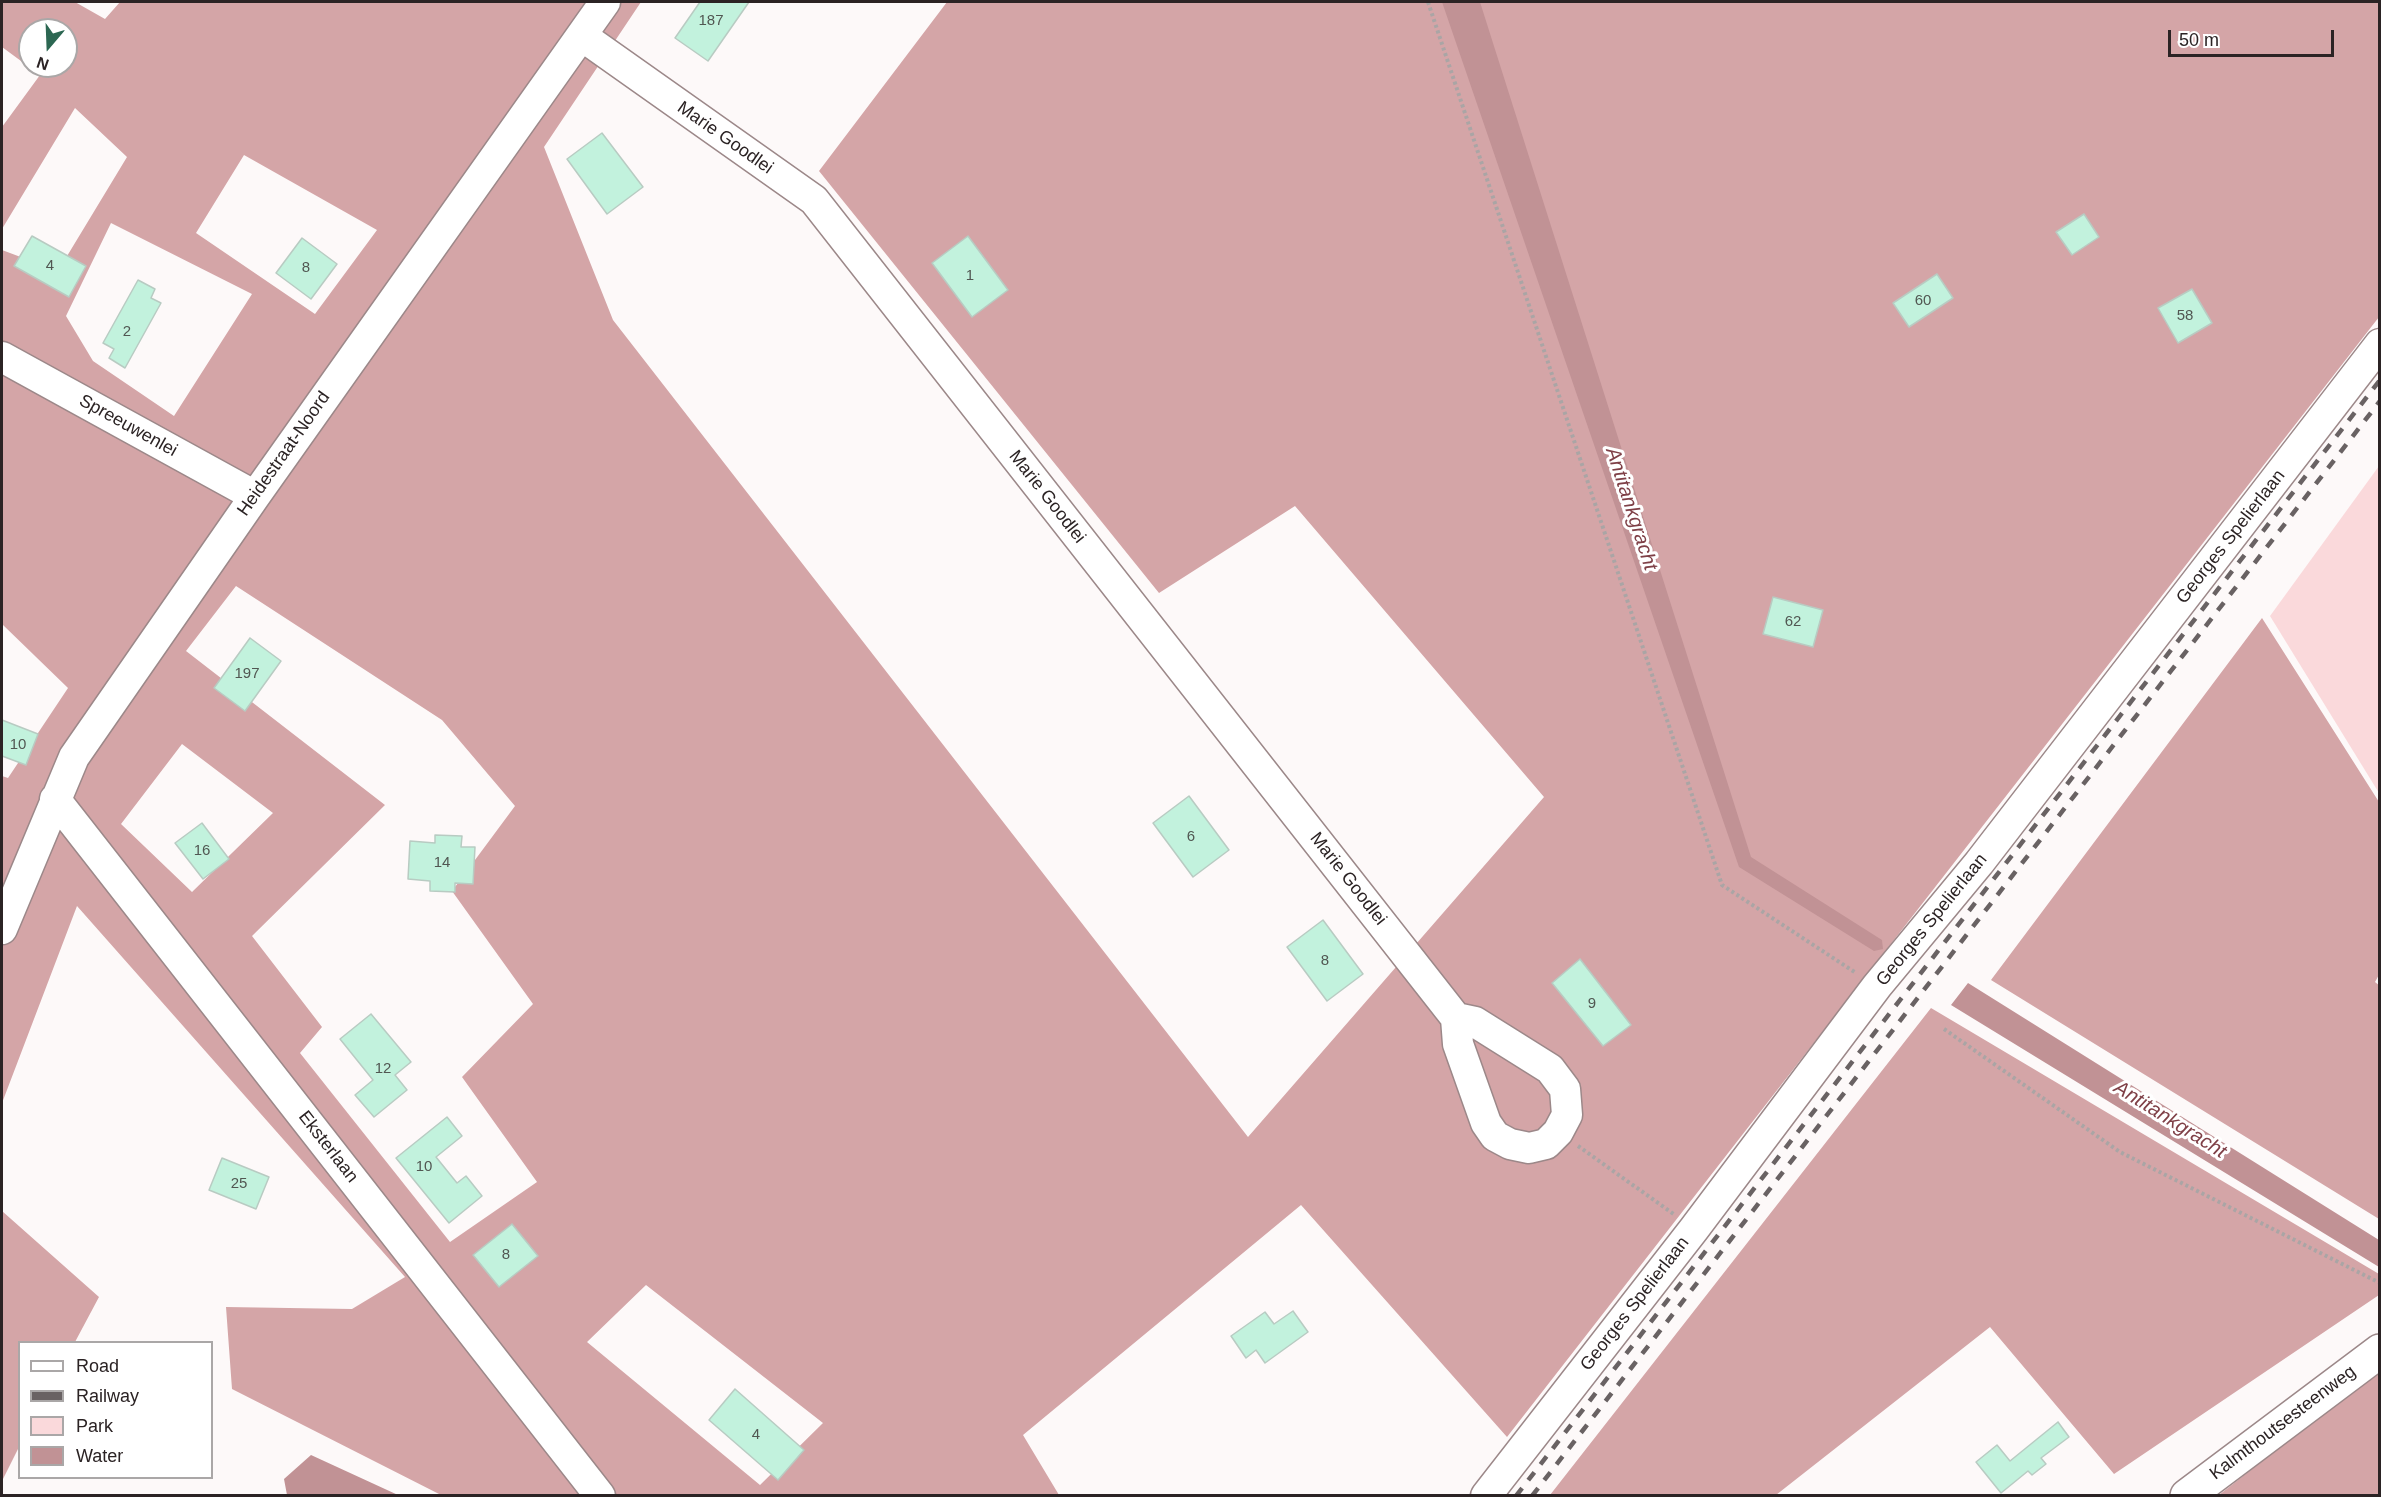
<!DOCTYPE html>
<style>
body{margin:0}
#map{position:relative;width:2381px;height:1497px;overflow:hidden;background:#fdf9f9;font-family:Helvetica,sans-serif}
canvas{display:block}
.frame{position:absolute;inset:0;border:3px solid #2b2324;pointer-events:none}
.legend{position:absolute;left:18px;top:1341px;width:195px;height:138px;box-sizing:border-box;background:#fff;border:2px solid #aaa7a7;margin:0;padding:8px 10px;list-style:none;font-size:18px;color:#2b2324}
.legend li{display:flex;align-items:center;gap:12px;height:30px}
.legend b{width:30px;border:2px solid #aaa7a7}
.north{position:absolute;left:18px;top:18px;width:60px;height:60px;box-sizing:border-box;background:#fff;border:2px solid #aaa7a7;border-radius:50%;rotate:199deg;font-size:16px;font-weight:700;line-height:24px;text-align:center;color:#2b2324}
.north::after{content:'';display:block;margin:auto;width:21px;height:27px;background:#2c6752;clip-path:polygon(50% 0,100% 100%,50% 72%,0 100%)}
.scale{position:absolute;left:2168px;top:30px;width:166px;height:27px;box-sizing:border-box;border:3px solid #2b2324;border-top:0;padding-left:8px;font-size:18px;line-height:21px;white-space:nowrap;color:#2b2324;-webkit-text-stroke:4px #fff;paint-order:stroke}
</style>
<div id="map">
<canvas width="2381" height="1497"></canvas>
<div class="frame"></div>
<ul class="legend">
<li><b style="height:8px;background:#fff"></b>Road</li>
<li><b style="height:8px;background:#696263"></b>Railway</li>
<li><b style="height:16px;background:#fad9db"></b>Park</li>
<li><b style="height:16px;background:#c19295"></b>Water</li>
</ul>
<div class="north">N</div>
<div class="scale">50 m</div>
</div>
<script>
const g = document.querySelector('canvas').getContext('2d');
g.lineJoin = 'round';
function paint(path, color) {
  g.fillStyle = color;
  g.fill(path, 'evenodd');
}
function shape(rows) {
  const path = new Path2D();
  for (const r of rows) {
    path.moveTo(r[0], r[1]);
    for (let i = 2; i < r.length; i += 2) path.lineTo(r[i], r[i + 1]);
  }
  return path;
}
function strokePath(path, color, width, dash) {
  g.strokeStyle = color;
  g.lineWidth = width;
  g.lineCap = dash ? 'butt' : 'round';
  g.setLineDash(dash || []);
  g.stroke(path);
}
function drawText(font, color, halo, rows, align = 'center') {
  g.font = font + ' Helvetica,sans-serif';
  g.lineWidth = 6;
  g.setLineDash([]);
  g.textBaseline = 'middle';
  g.strokeStyle = halo;
  g.fillStyle = color;
  for (const [text, x, y, turn = 0] of rows) {
    g.save();
    g.translate(x, y);
    g.rotate((+turn || 0) * Math.PI / 180);
    g.textAlign = isNaN(turn) ? turn : align;
    if (halo) g.strokeText(text, 0, 0);
    g.fillText(text, 0, 0);
    g.restore();
  }
}
paint(shape([
 [2379,466,2379,793,2270,616]
]), '#fad9db');
paint(shape([
 [2,2,75,2,105,19,120,2,641,2,544,147,613,320,1248,1137,1544,797,1295,506,1159,593,819,171,947,2,2379,2,2379,317,1507,1437,1301,1205,1023,1435,1059,1495,441,1495,232,1389,226,1307,352,1309,405,1277,77,906,2,1103,2,776,8,778,68,688,2,624,2,250,58,271,127,157,75,108,2,229,2,127,40,75,2,47],
 [30,30,66,30,66,66,30,66],
 [244,155,377,230,315,314,196,233],
 [111,223,252,294,174,416,93,361,66,316],
 [236,586,442,720,515,806,452,891,533,1004,462,1077,537,1182,450,1242,300,1053,322,1027,252,936,385,805,186,651],
 [182,744,273,813,192,892,121,824],
 [646,1285,823,1423,760,1485,587,1342],
 [2262,618,2379,802,2380,973,2375,982,2380,986,2379,1219,1991,980],
 [1931,1008,2379,1274,2379,1295,2114,1474,1990,1327,1776,1495,1550,1495],
 [2,1211,99,1297,75,1342,20,1342,19,1447,2,1481],
 [2379,1369,2379,1495,2219,1495]
]), '#d4a5a7');
paint(shape([
 [1442,2,1480,2,1751,857,1882,940,1883,949,1874,951,1739,867],
 [1968,983,2379,1240,2379,1267,1951,1005],
 [311,1455,398,1495,287,1495,284,1479]
]), '#c19295');
const building = shape([
 [700,2,749,2,708,61,675,38,700,2],
 [602,133,643,187,607,214,567,159,602,133],
 [2084,214,2099,237,2072,255,2056,232,2084,214],
 [32,236,86,266,69,297,14,266,32,236],
 [968,236,1008,290,972,317,932,263,968,236],
 [302,238,337,264,311,299,276,273,302,238],
 [1937,274,1953,298,1909,327,1893,303,1937,274],
 [138,280,155,289,151,298,161,303,125,368,109,358,114,349,103,343,138,280],
 [2192,289,2212,323,2178,343,2158,308,2192,289],
 [1773,597,1823,610,1813,647,1763,634,1773,597],
 [250,638,281,661,245,711,214,688,250,638],
 [2,720,38,734,26,765,2,756,2,720],
 [1189,796,1229,850,1193,877,1153,823,1189,796],
 [202,823,229,859,203,879,175,843,202,823],
 [435,835,462,836,461,847,475,847,473,884,455,883,455,892,430,891,430,881,408,879,410,841,435,843,435,835],
 [1323,920,1363,974,1327,1001,1287,947,1323,920],
 [1580,959,1631,1025,1603,1046,1552,983,1580,959],
 [371,1014,411,1062,395,1075,407,1090,374,1117,355,1095,373,1080,340,1039,371,1014],
 [447,1117,462,1136,436,1157,457,1183,466,1176,482,1196,449,1223,396,1158,447,1117],
 [222,1158,269,1177,256,1209,209,1190,222,1158],
 [512,1224,538,1256,499,1287,473,1255,512,1224],
 [1293,1311,1308,1332,1265,1363,1256,1350,1246,1358,1231,1336,1265,1312,1274,1324,1293,1311],
 [735,1389,804,1450,778,1480,709,1420,735,1389],
 [2058,1422,2069,1437,2041,1458,2046,1464,2032,1475,2028,1471,2001,1493,1976,1462,1997,1445,2010,1461,2058,1422]
]);
paint(building, '#c2f2dd');
strokePath(building, '#b8cbc2', 1.5);
const minor = shape([
 [582,36,814,200,1456,1018,1458,1044,1486,1123,1495,1136,1510,1144,1529,1148,1546,1144,1558,1132,1567,1115,1565,1089,1550,1069,1475,1022,1456,1018],
 [2,357,255,496],
 [55,799,600,1496],
 [2,929,74,757,255,496,605,2],
 [1486,1496,1694,1229,1877,986,1979,863,2380,344]
]);
const major = shape([
 [2187,1496,2380,1351]
]);
strokePath(minor, '#9c8889', 33);
strokePath(major, '#9c8889', 36);
strokePath(shape([
 [1428,2,1722,885,1856,973],
 [1944,1029,2120,1152,2380,1283],
 [1578,1146,1675,1215]
]), '#aaa5a5', 4, [3, 3]);
strokePath(minor, '#fff', 30);
strokePath(major, '#fff', 33);
strokePath(shape([
 [1516,1496,2380,380],
 [1532,1496,2380,401]
]), '#696263', 4.5, [10, 10]);
drawText('15px', '#515752', null, [
 ["187",711,21],
 ["4",50,266],
 ["8",306,268],
 ["1",970,276],
 ["60",1923,301],
 ["58",2185,316],
 ["2",127,332],
 ["62",1793,622],
 ["197",247,674],
 ["10",18,745],
 ["6",1191,837],
 ["16",202,851],
 ["14",442,863],
 ["8",1325,961],
 ["9",1592,1004],
 ["12",383,1069],
 ["10",424,1167],
 ["25",239,1184],
 ["8",506,1255],
 ["4",756,1435]
]);
drawText('18px', '#2b2324', '#fff', [
 ["Marie Goodlei",725,138,35],
 ["Spreeuwenlei",128,426,29],
 ["Heidestraat-Noord",284,454,-55],
 ["Marie Goodlei",1047,497,52],
 ["Georges Spelierlaan",2231,537,-52],
 ["Marie Goodlei",1348,879,52],
 ["Georges Spelierlaan",1932,920,-51],
 ["Eksterlaan",328,1147,52],
 ["Georges Spelierlaan",1635,1304,-52],
 ["Kalmthoutsesteenweg",2283,1423,-37]
]);
drawText('italic 20px', '#7f4047', '#fff', [
 ["Antitankgracht",1631,509,72],
 ["Antitankgracht",2170,1120,32]
]);
</script>
